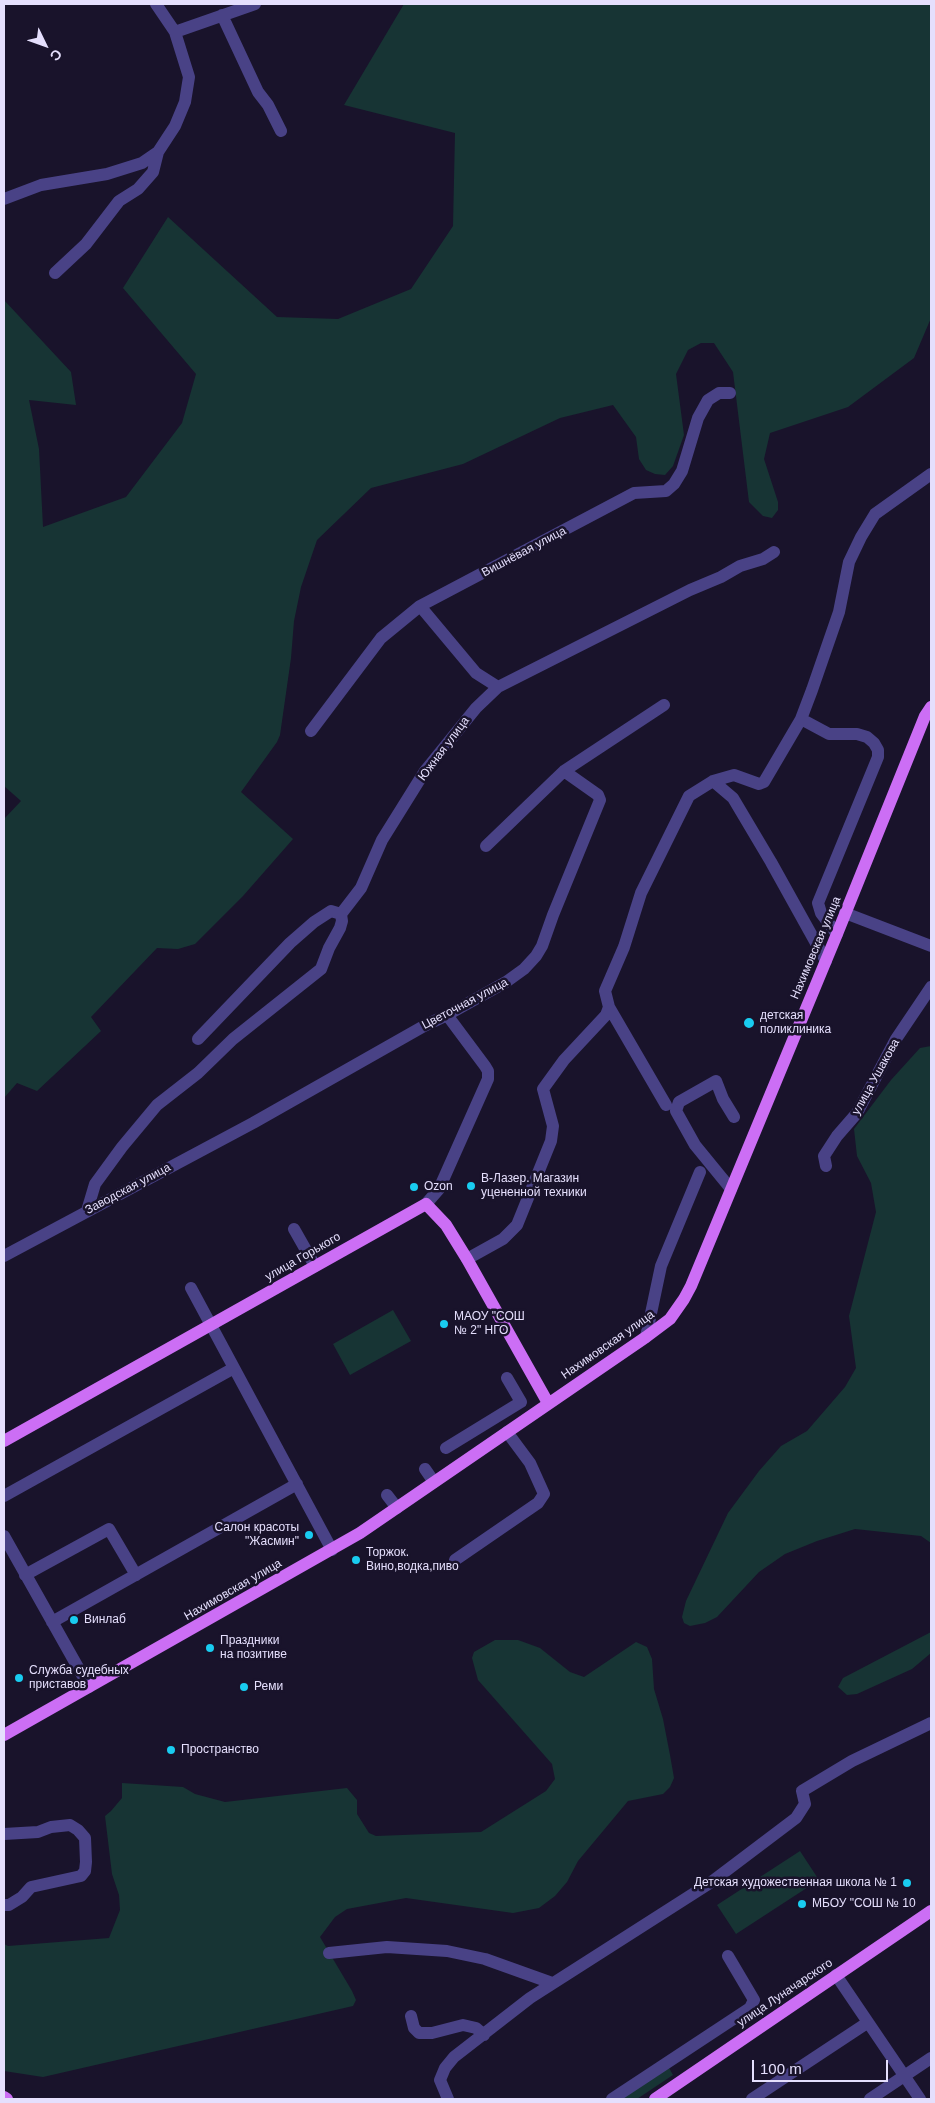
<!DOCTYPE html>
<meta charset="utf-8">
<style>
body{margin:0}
#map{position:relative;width:935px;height:2103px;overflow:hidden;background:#19132b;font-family:Arial,sans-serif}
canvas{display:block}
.frame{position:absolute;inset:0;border:5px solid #e5dffd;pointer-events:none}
.north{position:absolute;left:20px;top:20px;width:50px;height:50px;-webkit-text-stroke:4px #19132b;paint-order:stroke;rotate:132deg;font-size:14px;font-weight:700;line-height:20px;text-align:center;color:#e5dffd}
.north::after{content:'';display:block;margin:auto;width:18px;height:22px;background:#e5dffd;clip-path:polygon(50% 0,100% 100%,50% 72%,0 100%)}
.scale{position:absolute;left:752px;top:2060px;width:136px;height:22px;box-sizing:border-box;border:2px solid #e5dffd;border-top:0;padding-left:6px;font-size:15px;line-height:18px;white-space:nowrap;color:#e5dffd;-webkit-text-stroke:4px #19132b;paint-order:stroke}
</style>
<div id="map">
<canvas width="935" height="2103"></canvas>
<div class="frame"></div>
<div class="north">С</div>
<div class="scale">100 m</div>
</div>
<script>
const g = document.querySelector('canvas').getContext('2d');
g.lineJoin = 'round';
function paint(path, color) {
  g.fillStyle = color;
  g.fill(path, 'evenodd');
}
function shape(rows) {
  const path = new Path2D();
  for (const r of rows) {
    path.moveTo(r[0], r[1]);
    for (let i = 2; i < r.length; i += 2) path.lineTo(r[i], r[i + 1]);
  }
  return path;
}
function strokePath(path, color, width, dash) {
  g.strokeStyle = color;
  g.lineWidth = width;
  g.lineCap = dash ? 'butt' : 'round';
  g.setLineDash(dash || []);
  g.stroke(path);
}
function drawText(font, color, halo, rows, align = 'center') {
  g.font = font + ' Arial,sans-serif';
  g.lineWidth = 5;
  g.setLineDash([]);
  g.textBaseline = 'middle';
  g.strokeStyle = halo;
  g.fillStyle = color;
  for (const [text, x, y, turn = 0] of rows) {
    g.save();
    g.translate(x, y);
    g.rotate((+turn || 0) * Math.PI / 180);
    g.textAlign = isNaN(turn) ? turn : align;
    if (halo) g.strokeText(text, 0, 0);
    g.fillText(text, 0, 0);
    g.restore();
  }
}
paint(shape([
 [404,4,931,4,931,318,914,358,848,407,770,433,764,459,778,502,778,510,772,518,763,516,749,502,733,372,714,343,701,343,688,350,676,374,684,435,673,466,665,475,655,474,646,470,639,459,636,437,613,405,560,418,463,464,371,488,317,540,301,587,294,621,291,658,280,735,277,742,241,792,293,839,243,896,195,944,178,949,157,948,91,1017,101,1031,37,1091,17,1083,4,1098,4,819,21,801,4,786,4,300,71,372,76,405,29,400,39,449,43,527,126,497,182,423,196,374,123,288,168,217,277,317,338,319,411,289,453,226,455,133,344,105],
 [931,1046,931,1543,921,1536,855,1529,817,1541,785,1554,759,1572,717,1617,705,1623,690,1626,684,1623,682,1617,686,1601,728,1513,759,1471,781,1446,807,1431,845,1387,856,1368,849,1316,876,1212,871,1183,857,1156,854,1129,891,1080,920,1048],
 [393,1310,411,1341,350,1375,333,1344],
 [931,1632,931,1653,912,1669,857,1694,847,1695,838,1687,843,1678],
 [495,1640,518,1640,540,1648,570,1672,584,1677,636,1642,647,1647,652,1659,654,1689,663,1719,670,1755,674,1778,670,1787,663,1794,628,1801,578,1861,567,1882,555,1896,539,1908,513,1913,406,1898,347,1909,335,1917,320,1937,352,1991,356,2000,353,2006,43,2077,4,2071,4,1944,8,1946,109,1938,120,1910,119,1895,112,1874,105,1816,111,1811,122,1798,122,1783,183,1787,195,1794,225,1802,347,1788,357,1800,357,1814,369,1833,376,1836,481,1832,546,1791,555,1779,552,1764,478,1680,472,1658,474,1652],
 [800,1851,819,1880,736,1934,717,1905],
 [668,2066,673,2075,637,2099,618,2099]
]), '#173434');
strokePath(shape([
 [222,15,258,92,268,105,281,131],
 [175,32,255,4],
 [4,199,41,185,107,174,142,163,158,152,175,126,185,102,189,77,175,32,156,4],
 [55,273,86,244,119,201,138,189,153,172,158,152],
 [420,606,476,673,498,687],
 [801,719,829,734,857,734,867,737,874,743,878,750,878,757,818,903,821,913,837,934],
 [311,731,381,638,420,606,634,493,666,491,674,484,682,471,698,418,708,400,719,393,730,393],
 [713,781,733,798,771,862,826,961],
 [486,846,564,771,664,705],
 [845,913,931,946],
 [341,914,361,888,382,840,425,771,476,708,498,687,690,590,721,577,740,566,763,559,774,552],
 [609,1007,666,1105],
 [198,1039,290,943,314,922,331,911,341,914],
 [826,1166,824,1156,837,1136,857,1113,896,1039,931,987],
 [731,1189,695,1145,676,1111,679,1102,716,1081,723,1099,734,1117],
 [426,1204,439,1189,488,1079,488,1071,485,1066,447,1015],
 [87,1211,95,1184,122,1147,157,1105,198,1073,233,1039,321,969,329,948,340,928,342,921,341,914],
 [294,1229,315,1266],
 [4,1256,253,1123,424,1026,447,1015,506,982,524,969,536,956,542,946,553,915,600,800,598,795,564,771],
 [467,1259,503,1239,517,1225,551,1141,553,1126,543,1089,564,1060,606,1015,609,1007,605,991,624,947,641,893,689,796,713,781,734,775,759,784,764,782,801,719,812,690,839,612,849,562,861,537,875,514,931,474],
 [191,1288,332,1550],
 [646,1337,661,1266,700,1172],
 [446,1448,521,1402,507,1378],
 [425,1469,434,1482],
 [387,1495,397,1508],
 [4,1496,234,1368],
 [4,1536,89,1687],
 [455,1560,538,1503,544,1494,530,1463,507,1432],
 [25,1575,109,1529,136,1575],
 [52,1622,297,1484],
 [4,1834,38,1832,51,1827,70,1825,78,1830,85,1838,86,1862,85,1871,81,1876,31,1887,22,1897,9,1905,4,1905],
 [329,1953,387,1947,447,1951,485,1959,552,1983],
 [836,1975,920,2099],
 [411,2016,414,2028,419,2033,432,2033,463,2025,476,2028,484,2035],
 [448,2099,440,2080,445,2068,454,2057,530,1998,710,1883,796,1818,805,1804,802,1791,852,1761,931,1723],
 [612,2099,750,2008,754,2000,728,1956],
 [752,2099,867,2023],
 [870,2099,931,2058]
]), '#494286', 12);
strokePath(shape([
 [4,1441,426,1204,446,1225,467,1259,548,1403],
 [4,1735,360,1533,646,1337,670,1319,684,1299,691,1286,837,934,925,716,931,707],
 [4,2097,7,2099],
 [655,2099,931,1911]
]), '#cc6ef5', 12);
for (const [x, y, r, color] of [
 [749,1023,6,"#19ccf0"],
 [471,1186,5,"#19ccf0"],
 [414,1187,5,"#19ccf0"],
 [444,1324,5,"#19ccf0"],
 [309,1535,5,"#19ccf0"],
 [356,1560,5,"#19ccf0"],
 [74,1620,5,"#19ccf0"],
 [210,1648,5,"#19ccf0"],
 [19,1678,5,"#19ccf0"],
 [244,1687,5,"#19ccf0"],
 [171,1750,5,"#19ccf0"],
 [907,1883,5,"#19ccf0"],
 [802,1904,5,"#19ccf0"]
]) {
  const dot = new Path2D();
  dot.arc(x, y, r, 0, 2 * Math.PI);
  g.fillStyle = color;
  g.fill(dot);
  strokePath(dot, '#19132b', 2);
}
drawText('12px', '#e5dffd', '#19132b', [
 ["Вишнёвая улица",524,552,-28],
 ["Южная улица",444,749,-53],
 ["Нахимовская улица",816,948,-67],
 ["Цветочная улица",465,1004,-28],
 ["улица Ушакова",876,1077,-61],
 ["Заводская улица",128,1189,-28],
 ["улица Горького",303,1257,-30],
 ["Нахимовская улица",608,1345,-35],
 ["Нахимовская улица",233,1590,-30],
 ["улица Луначарского",785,1993,-34]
]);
drawText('12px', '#e5dffd', '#19132b', [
 ["детская",760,1016],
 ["поликлиника",760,1030],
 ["В-Лазер. Магазин",481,1179],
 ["уцененной техники",481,1193],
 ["Ozon",424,1187],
 ["МАОУ \"СОШ",454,1317],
 ["№ 2\" НГО",454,1331],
 ["Салон красоты",299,1528,"right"],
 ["\"Жасмин\"",299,1542,"right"],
 ["Торжок.",366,1553],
 ["Вино,водка,пиво",366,1567],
 ["Винлаб",84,1620],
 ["Праздники",220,1641],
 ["на позитиве",220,1655],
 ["Служба судебных",29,1671],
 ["приставов",29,1685],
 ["Реми",254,1687],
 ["Пространство",181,1750],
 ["Детская художественная школа № 1",897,1883,"right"],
 ["МБОУ \"СОШ № 10",812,1904]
], 'left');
</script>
